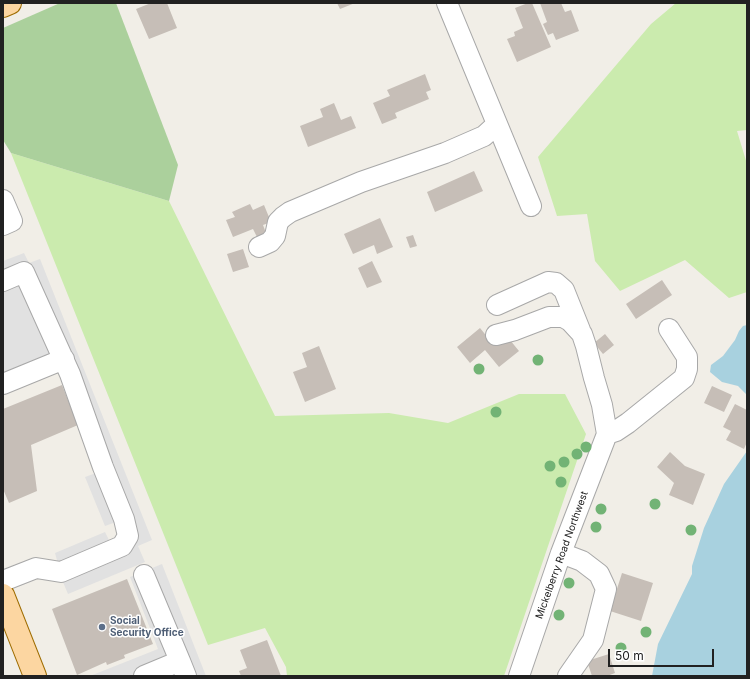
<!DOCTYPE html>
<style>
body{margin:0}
#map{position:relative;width:750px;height:679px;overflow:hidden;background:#f1eee7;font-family:Inter,sans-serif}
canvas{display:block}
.frame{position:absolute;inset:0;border:4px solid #212121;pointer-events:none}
.scale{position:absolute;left:608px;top:649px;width:106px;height:18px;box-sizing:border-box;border:2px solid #212121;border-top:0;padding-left:5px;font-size:12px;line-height:14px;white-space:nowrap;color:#212121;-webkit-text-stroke:3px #fff;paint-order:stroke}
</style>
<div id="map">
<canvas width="750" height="679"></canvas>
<div class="frame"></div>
<div class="scale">50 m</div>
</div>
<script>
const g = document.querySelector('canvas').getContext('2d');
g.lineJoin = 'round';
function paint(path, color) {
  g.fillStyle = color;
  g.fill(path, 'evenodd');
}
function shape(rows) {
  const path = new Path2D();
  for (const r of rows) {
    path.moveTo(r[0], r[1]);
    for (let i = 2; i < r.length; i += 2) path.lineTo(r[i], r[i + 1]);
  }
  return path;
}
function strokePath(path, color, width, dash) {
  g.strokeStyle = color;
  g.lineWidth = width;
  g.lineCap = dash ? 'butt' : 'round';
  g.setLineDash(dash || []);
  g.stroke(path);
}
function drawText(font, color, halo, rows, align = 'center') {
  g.font = font + ' Inter,sans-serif';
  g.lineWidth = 3;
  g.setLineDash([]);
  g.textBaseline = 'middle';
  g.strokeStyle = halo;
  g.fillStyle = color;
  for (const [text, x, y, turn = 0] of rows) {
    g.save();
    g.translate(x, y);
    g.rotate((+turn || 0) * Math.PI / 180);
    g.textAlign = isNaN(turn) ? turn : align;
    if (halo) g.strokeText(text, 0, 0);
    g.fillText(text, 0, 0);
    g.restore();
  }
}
paint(shape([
 [676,3,747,3,747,130,737,131,747,164,747,292,729,298,685,260,620,291,595,261,587,214,557,216,538,157,651,24],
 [11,153,169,201,275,416,389,413,448,423,519,394,565,394,586,434,504,676,287,676,286,667,265,628,208,645]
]), '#cbebae');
paint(shape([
 [60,3,116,3,178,165,169,201,11,153,3,140,3,28]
]), '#abd09c');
paint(shape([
 [24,253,29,263,40,259,152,540,138,546,145,562,68,594,63,582,55,553,105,532,110,542,117,541,119,531,116,522,105,526,85,477,96,473,61,374,49,354,3,373,3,261],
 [162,564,206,676,90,676,158,649,130,577]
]), '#e1e1e1');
paint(shape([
 [747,325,747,395,738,386,722,382,710,372,711,365,723,356,735,340,739,331,743,326],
 [747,451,747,676,652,676,658,644,692,574,692,566,704,528,724,484]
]), '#a8d1df');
paint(shape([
 [151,3,167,3,177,28,149,39,136,9],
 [337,3,355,3,340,9],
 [528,3,532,3,551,47,517,62,507,39,515,36,514,32,523,28,515,8],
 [540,3,561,3,565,12,571,10,579,31,556,40,553,33,548,35,543,24,547,22],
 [425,74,431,90,426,92,429,99,395,113,397,118,382,124,373,103,390,96,387,90],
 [334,103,341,120,351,116,356,128,308,147,300,126,323,117,320,109],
 [474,171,483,191,435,212,427,192],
 [250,204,253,210,264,205,271,222,263,225,266,233,257,237,253,229,233,237,226,220,235,217,232,212],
 [380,218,393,247,377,254,374,245,353,254,344,234],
 [413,235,417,246,410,248,406,237],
 [243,249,249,267,233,272,227,254],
 [372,261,382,282,367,288,358,268],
 [662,280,672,295,636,319,626,304],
 [480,328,493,344,505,334,519,351,499,367,485,350,470,363,457,347],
 [605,334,614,345,603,354,594,343],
 [319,346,336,389,305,402,293,372,307,367,302,353],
 [62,385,78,425,31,445,37,491,9,503,3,489,3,409],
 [712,386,732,395,724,412,704,403],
 [735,404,747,410,746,417,747,417,747,442,744,449,726,440,731,431,723,427],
 [670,452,685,466,705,474,693,505,669,495,674,483,657,467],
 [622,573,653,583,641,621,610,611],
 [127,579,153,644,124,655,125,658,107,665,106,662,77,675,52,609],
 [267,640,281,676,241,676,239,671,247,668,240,650],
 [609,654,615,673,607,676,592,676,587,661]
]), '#c6beb7');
const minor = shape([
 [447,3,531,206],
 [3,200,12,221,3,225],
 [259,247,270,242,275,236,278,222,283,217,290,212,361,182,445,153,484,136,497,124],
 [3,281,24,272,70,374,103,467,124,519,128,536,122,546,61,572,36,568,3,581],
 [497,305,548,282,556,283,564,290,580,330],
 [496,335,515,330,549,317,563,317,570,321,582,334,586,346,594,378,602,405,607,434,616,431,628,423,684,378,687,369,687,357,669,329],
 [3,384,64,359],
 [561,553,582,561,599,574,606,589,593,640,568,676],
 [144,575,180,661],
 [144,676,180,661,186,676],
 [519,676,561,553,607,434]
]);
const major = shape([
 [3,6,10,3],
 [3,595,35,676]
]);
strokePath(minor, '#a8a8a8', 22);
strokePath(major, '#9e6c00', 24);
strokePath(minor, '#fff', 20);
strokePath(major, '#fcd6a1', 22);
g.fillStyle = '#72b375';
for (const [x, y] of [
 [538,360],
 [479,369],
 [496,412],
 [586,447],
 [577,454],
 [564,462],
 [550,466],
 [561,482],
 [655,504],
 [601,509],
 [596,527],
 [691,530],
 [569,583],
 [559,615],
 [646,632],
 [621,648]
]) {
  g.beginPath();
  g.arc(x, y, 5.5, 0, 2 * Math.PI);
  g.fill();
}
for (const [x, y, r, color] of [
 [102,627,4,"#5c6f8a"]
]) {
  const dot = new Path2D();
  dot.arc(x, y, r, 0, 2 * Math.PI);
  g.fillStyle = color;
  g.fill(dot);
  strokePath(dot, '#fff', 1.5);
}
drawText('10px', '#212121', '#fff', [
 ["Mickelberry Road Northwest",562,555,-70]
]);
drawText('bold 10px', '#4e5e75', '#fff', [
 ["Social",110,621],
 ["Security Office",110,633]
], 'left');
</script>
